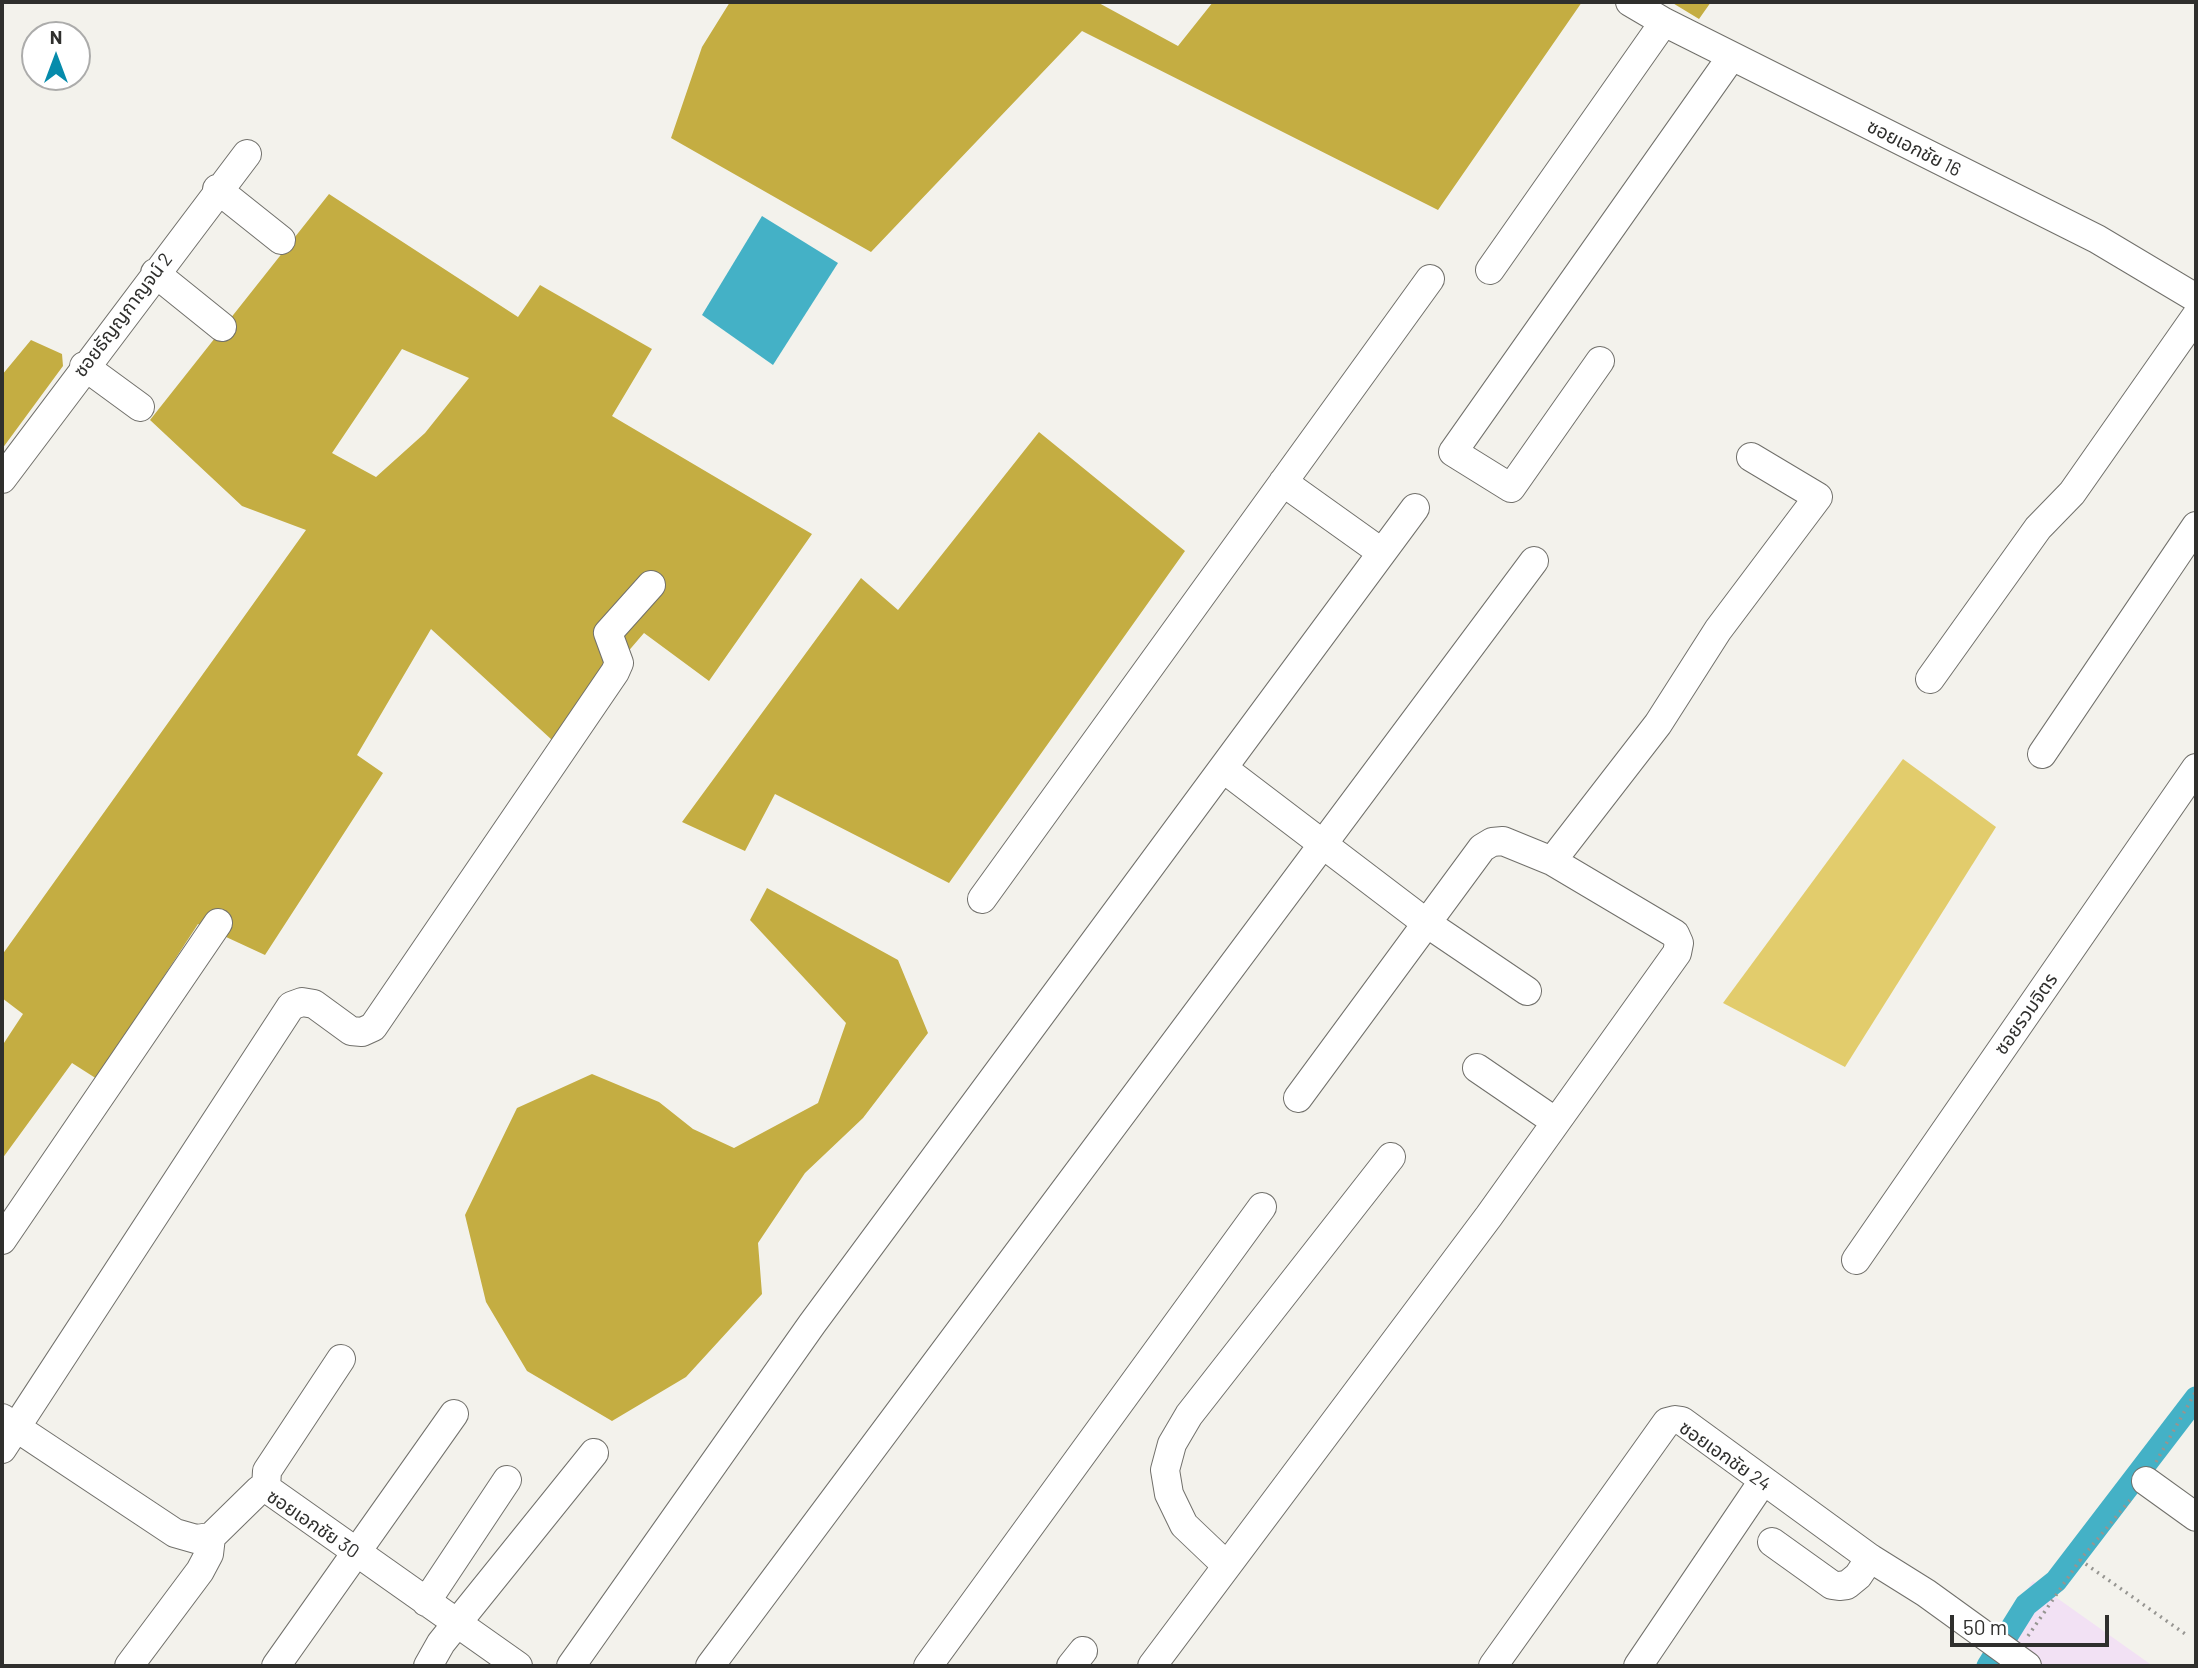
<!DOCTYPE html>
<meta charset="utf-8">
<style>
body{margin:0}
#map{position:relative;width:2198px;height:1668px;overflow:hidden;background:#f3f2ec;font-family:Barlow,sans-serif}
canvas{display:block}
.frame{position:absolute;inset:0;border:4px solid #2f2f2d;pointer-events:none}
.north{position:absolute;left:21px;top:21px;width:70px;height:70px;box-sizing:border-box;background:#fff;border:2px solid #acacab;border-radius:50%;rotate:0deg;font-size:19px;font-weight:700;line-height:28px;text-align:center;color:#2f2f2d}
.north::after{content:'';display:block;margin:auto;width:24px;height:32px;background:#068bab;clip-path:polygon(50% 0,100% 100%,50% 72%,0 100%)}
.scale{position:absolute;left:1950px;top:1615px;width:159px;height:32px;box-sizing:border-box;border:4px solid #2f2f2d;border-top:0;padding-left:9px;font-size:21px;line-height:24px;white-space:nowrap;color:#2f2f2d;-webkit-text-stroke:5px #fff;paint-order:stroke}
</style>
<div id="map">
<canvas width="2198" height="1668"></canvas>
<div class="frame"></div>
<div class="north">N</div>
<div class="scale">50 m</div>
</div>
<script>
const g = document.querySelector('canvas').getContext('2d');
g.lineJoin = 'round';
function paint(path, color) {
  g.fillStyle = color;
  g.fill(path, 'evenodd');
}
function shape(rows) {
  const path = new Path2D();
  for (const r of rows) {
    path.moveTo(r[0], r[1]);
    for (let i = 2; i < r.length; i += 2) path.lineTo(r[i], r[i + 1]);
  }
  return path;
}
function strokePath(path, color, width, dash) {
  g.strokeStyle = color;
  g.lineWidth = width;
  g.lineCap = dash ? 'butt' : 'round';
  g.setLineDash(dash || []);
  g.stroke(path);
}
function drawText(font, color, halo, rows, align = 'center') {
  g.font = font + ' Barlow,"Noto Sans Thai",sans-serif';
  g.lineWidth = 6;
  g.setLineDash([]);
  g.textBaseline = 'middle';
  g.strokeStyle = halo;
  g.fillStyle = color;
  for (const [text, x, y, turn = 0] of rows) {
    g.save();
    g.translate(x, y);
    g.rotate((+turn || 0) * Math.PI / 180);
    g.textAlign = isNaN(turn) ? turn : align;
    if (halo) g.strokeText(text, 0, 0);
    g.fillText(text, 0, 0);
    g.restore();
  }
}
paint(shape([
 [2033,1581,2153,1666,1976,1666]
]), '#f2e1f4');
paint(shape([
 [1903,759,1996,827,1845,1067,1723,1003]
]), '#e2cc6c');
paint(shape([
 [730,2,1097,2,1178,46,1213,2,1582,2,1438,210,1082,31,871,252,671,138,702,47],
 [1671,2,1711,2,1699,19],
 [329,194,518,317,540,285,652,349,612,416,812,534,709,681,644,633,552,740,431,629,357,755,383,773,265,955,198,924,97,1079,72,1063,2,1159,2,1046,23,1014,2,998,2,955,306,530,242,506,150,420],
 [402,349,469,378,425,433,376,477,332,453],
 [31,340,62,354,63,366,2,449,2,375],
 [1039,432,1185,551,949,883,775,794,745,851,682,822,861,578,898,610],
 [767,888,898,960,928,1033,863,1118,805,1173,758,1243,762,1294,686,1377,612,1421,527,1371,486,1302,465,1215,517,1108,592,1074,659,1102,693,1129,734,1148,818,1103,846,1023,750,920]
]), '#c4ad42');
paint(shape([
 [762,216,838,263,773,365,702,315]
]), '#44b1c6');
strokePath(shape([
 [1988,1666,2026,1605,2056,1581,2196,1398]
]), '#44b1c6', 23);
const minor = shape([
 [1630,2,1664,22,2097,239,2196,298],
 [217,189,281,240],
 [1490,270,1664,22],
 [155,273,222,327],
 [1600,361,1511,488,1453,452,1732,56],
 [84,366,140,407],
 [2,479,247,154],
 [1283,482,1381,552],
 [1930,679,2038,528,2072,493,2196,316],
 [2042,754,2196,526],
 [1224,769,1425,922,1527,991],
 [982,899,1430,279],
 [1477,1068,1556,1122],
 [1298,1098,1482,848,1492,842,1503,841,1552,861,1658,724,1718,630,1818,497,1751,457],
 [2,1240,218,923],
 [1856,1260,2196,768],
 [2,1418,175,1533,196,1539,211,1537,259,1490,266,1488,518,1666],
 [2,1449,291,1006,302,1002,314,1004,351,1031,362,1032,373,1027,615,672,619,663,608,633,651,585],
 [2146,1481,2196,1517],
 [266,1488,267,1471,341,1359],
 [1772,1542,1832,1585,1839,1586,1847,1585,1858,1576,1870,1558],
 [1226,1565,1184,1525,1169,1494,1165,1470,1172,1444,1189,1415,1391,1157],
 [426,1602,507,1480],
 [129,1666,200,1571,209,1554,211,1537],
 [276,1666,454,1414],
 [428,1666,441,1643,594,1453],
 [571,1666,812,1324,1415,508],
 [710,1666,1534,561],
 [928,1666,1262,1207],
 [1071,1666,1083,1651],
 [1152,1666,1489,1216,1677,953,1679,943,1675,934,1552,861],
 [1493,1666,1667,1422,1675,1420,1682,1421,1870,1558,1926,1593,2027,1666],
 [1638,1666,1763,1481]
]);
strokePath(minor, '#71706b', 30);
strokePath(shape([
 [2156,1462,2196,1391],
 [2080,1560,2188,1636],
 [2028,1636,2080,1560,2130,1500]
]), '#969591', 3.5, [2, 5]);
strokePath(minor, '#fff', 28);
drawText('19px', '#2f2f2d', '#fff', [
 ["ซอยเอกชัย 16",1914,148,27],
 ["ซอยธัญญกาญจน์ 2",123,315,-53],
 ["ซอยรวมจิตร",2026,1014,-55],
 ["ซอยเอกชัย 24",1725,1456,35],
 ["ซอยเอกชัย 30",313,1524,34]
]);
</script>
